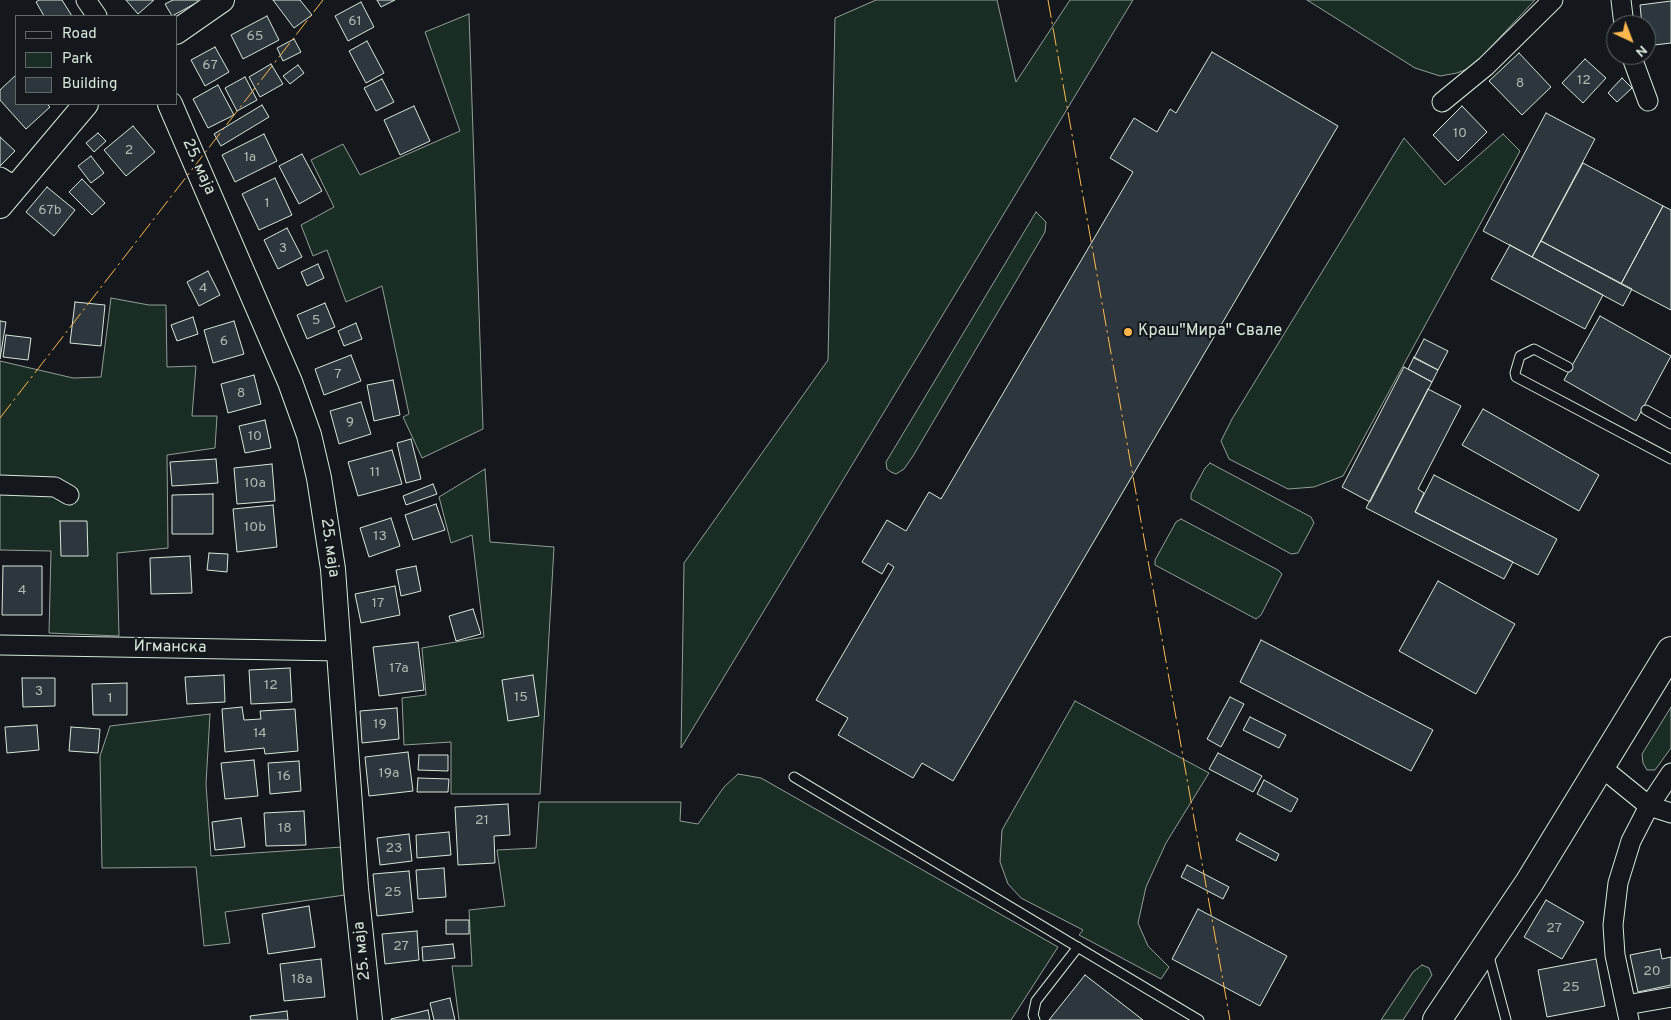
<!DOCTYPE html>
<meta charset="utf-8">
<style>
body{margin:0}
#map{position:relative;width:1671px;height:1020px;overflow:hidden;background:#14181c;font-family:Overpass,sans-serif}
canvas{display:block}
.legend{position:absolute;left:15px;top:15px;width:162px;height:90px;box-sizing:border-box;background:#14181c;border:1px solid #626a69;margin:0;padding:6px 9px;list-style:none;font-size:15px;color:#d8e6dc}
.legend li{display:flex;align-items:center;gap:10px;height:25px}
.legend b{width:25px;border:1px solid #626a69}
.north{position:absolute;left:1606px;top:15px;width:50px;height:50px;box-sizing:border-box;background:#14181c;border:1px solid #626a69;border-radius:50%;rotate:137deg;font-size:14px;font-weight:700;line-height:20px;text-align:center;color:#d8e6dc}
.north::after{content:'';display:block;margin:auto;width:18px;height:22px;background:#ffb74d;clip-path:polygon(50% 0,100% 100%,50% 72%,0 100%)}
</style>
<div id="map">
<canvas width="1671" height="1020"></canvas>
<ul class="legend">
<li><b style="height:6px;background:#14181c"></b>Road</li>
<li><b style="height:14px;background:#1a2d24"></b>Park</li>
<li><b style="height:14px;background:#2c363c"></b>Building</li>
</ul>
<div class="north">N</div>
</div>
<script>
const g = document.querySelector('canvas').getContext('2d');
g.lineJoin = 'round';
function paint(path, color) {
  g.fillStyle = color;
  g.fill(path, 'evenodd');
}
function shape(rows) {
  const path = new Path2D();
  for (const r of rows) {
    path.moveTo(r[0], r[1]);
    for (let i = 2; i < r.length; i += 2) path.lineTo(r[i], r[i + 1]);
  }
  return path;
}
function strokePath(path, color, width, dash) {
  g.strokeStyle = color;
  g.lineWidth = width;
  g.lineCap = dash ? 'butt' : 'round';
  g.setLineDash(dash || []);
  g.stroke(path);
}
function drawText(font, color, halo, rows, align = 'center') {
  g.font = font + ' Overpass,sans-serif';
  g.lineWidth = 4;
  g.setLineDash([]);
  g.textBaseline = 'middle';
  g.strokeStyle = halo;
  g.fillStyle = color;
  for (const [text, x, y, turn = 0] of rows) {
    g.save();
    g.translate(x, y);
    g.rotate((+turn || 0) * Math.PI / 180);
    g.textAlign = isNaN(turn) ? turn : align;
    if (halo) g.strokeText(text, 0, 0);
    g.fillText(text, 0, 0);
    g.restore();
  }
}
const green = shape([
 [876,0,997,0,1016,82,1070,0,1133,0,681,748,684,563,828,360,835,18,876,0],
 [1307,0,1535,0,1472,67,1457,73,1440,76,1415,68,1307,0],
 [469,14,483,429,422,458,403,417,409,414,382,286,346,302,327,250,313,256,301,225,334,207,311,160,343,144,360,175,460,131,425,32,469,14],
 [1503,134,1520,151,1343,476,1314,487,1288,489,1229,459,1221,441,1232,419,1404,138,1445,185,1503,134],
 [1036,212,1046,222,1045,232,913,456,904,469,896,474,891,472,887,469,886,462,1036,212],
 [111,298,149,305,166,305,167,367,196,366,192,416,217,416,215,448,167,455,168,548,117,553,119,636,49,633,51,551,0,550,0,361,73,378,101,377,111,298],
 [1210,463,1311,517,1314,523,1298,553,1291,554,1191,499,1191,494,1205,468,1210,463],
 [485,469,490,542,554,547,540,794,451,794,451,742,404,745,402,698,426,695,422,648,484,637,472,535,451,543,439,497,485,469],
 [1181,519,1278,570,1282,574,1261,615,1256,619,1155,565,1155,560,1176,522,1181,519],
 [1075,701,1209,773,1166,843,1146,887,1138,923,1148,946,1169,967,1161,979,1079,935,1083,930,1021,898,1008,884,1000,862,1002,830,1075,701],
 [1671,707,1671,748,1655,770,1647,770,1643,763,1642,754,1671,707],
 [210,714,206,784,211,856,342,847,345,895,225,912,230,943,204,946,196,867,102,868,100,756,110,726,210,714],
 [738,774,761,778,1058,947,1011,1020,459,1020,452,966,472,966,469,910,505,906,497,850,536,848,539,802,681,802,680,821,698,824,724,787,738,774],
 [1422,965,1429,968,1432,975,1403,1020,1381,1020,1413,972,1422,965]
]);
paint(green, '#1a2d24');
strokePath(green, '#939e99', 1);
const building = shape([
 [39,0,62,0,72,16,44,16,36,2,39,0],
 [126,0,154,0,138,14,126,0],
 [173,0,197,0,198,2,172,16,165,4,173,0],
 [273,0,300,0,312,15,294,28,273,0],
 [377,0,395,0,381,7,377,0],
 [1671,1,1671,43,1646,46,1646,25,1642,25,1640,5,1671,1],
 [361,2,374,27,348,41,335,16,361,2],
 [267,16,279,40,243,59,231,35,267,16],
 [294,39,301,52,283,61,277,48,294,39],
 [367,41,384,73,366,83,349,51,367,41],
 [215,47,229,72,205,86,191,60,215,47],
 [1212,52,1338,126,953,781,922,763,913,778,838,735,848,718,816,700,894,567,888,563,882,574,862,562,887,520,906,531,929,492,941,499,1133,172,1110,158,1134,118,1157,132,1170,109,1176,113,1212,52],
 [1519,53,1551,87,1522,115,1489,81,1519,53],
 [1585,59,1606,78,1583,103,1562,83,1585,59],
 [271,64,283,84,260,97,249,77,271,64],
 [298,65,304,73,290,84,283,76,298,65],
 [16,75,16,104,47,104,50,107,26,129,0,100,0,90,16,75],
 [245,77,257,100,237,111,225,88,245,77],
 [1622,78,1632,88,1617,102,1608,93,1622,78],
 [382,79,394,102,376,111,364,88,382,79],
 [218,85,234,115,208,128,193,99,218,85],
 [262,105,269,117,221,146,214,134,262,105],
 [414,106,430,141,400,155,384,120,414,106],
 [1462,106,1487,132,1458,161,1433,135,1462,106],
 [1546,113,1595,139,1532,257,1483,231,1546,113],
 [133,126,155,152,126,176,104,150,133,126],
 [98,133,106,141,94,152,86,143,98,133],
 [264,134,277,161,235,182,222,155,264,134],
 [0,137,15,151,0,166,0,137],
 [302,154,322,191,299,204,279,166,302,154],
 [91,156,104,173,91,183,78,166,91,156],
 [1583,163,1663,206,1621,284,1541,241,1583,163],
 [275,178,292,215,259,230,242,194,275,178],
 [82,179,105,203,92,215,69,192,82,179],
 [47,187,75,210,54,236,26,212,47,187],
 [1663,206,1671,210,1671,310,1621,284,1663,206],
 [287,228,302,257,278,269,264,240,287,228],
 [1541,241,1632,289,1623,306,1532,257,1541,241],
 [1510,245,1603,295,1585,329,1491,279,1510,245],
 [318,264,324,278,307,286,301,272,318,264],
 [208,271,220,295,199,306,187,282,208,271],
 [75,302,105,305,101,346,70,343,75,302],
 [325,303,335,327,307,339,297,315,325,303],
 [1600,316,1671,356,1636,421,1564,380,1600,316],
 [193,317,198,334,177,341,171,325,193,317],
 [0,321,6,322,0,359,0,321],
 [234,321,244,354,213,363,204,330,234,321],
 [356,323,362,339,344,346,338,331,356,323],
 [6,335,31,338,28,360,3,357,6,335],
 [1424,339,1448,351,1438,370,1414,358,1424,339],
 [351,355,361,381,324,395,315,369,351,355],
 [1414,357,1438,370,1432,382,1408,369,1414,357],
 [1404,367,1432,382,1370,502,1342,487,1404,367],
 [254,375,261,404,228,413,221,384,254,375],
 [393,380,400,415,374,421,367,385,393,380],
 [1428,389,1461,406,1418,489,1424,493,1415,512,1513,562,1504,579,1366,508,1428,389],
 [361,402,371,434,339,444,330,411,361,402],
 [1483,409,1599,475,1579,511,1462,445,1483,409],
 [265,420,271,448,245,453,239,426,265,420],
 [411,439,421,479,406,483,397,443,411,439],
 [392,450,402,484,358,496,348,462,392,450],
 [216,459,218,483,172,486,170,462,216,459],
 [272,464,275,501,237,504,234,468,272,464],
 [1434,475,1557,539,1538,575,1415,512,1434,475],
 [433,484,437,494,406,505,403,496,433,484],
 [213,494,213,534,172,534,172,495,213,494],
 [436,504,445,530,413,540,405,515,436,504],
 [273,505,277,547,237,552,233,509,273,505],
 [391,518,400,546,369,557,360,528,391,518],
 [60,521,87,521,88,556,61,556,60,521],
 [209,553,228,554,227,572,207,570,209,553],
 [190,556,192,593,151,594,150,558,190,556],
 [3,566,42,566,42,615,2,615,3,566],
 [416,566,421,591,401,596,396,570,416,566],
 [1438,581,1515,624,1476,694,1399,651,1438,581],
 [395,586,400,615,361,623,355,594,395,586],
 [473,609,481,634,456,641,449,616,473,609],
 [1261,640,1433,730,1411,771,1240,682,1261,640],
 [418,642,424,690,379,696,373,647,418,642],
 [290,668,292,702,251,704,249,670,290,668],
 [224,675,225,702,187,704,185,677,224,675],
 [533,675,539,716,508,721,502,680,533,675],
 [22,678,55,678,55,706,23,707,22,678],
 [127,683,127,715,93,715,92,684,127,683],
 [1230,697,1244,704,1221,747,1207,739,1230,697],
 [242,707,244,720,261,719,260,711,295,709,298,751,265,754,264,748,225,752,222,709,242,707],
 [397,708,399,739,362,743,360,711,397,708],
 [1250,717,1286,735,1279,748,1243,730,1250,717],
 [37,725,39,750,7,753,5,727,37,725],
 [71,727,100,729,98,753,69,751,71,727],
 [408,752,413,791,369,796,365,757,408,752],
 [1218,753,1262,776,1253,792,1209,769,1218,753],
 [419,755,448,755,448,771,418,770,419,755],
 [254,760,258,796,225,799,221,763,254,760],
 [299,761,301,791,270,794,268,763,299,761],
 [418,778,449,779,448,792,417,792,418,778],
 [1264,780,1298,799,1291,812,1257,794,1264,780],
 [508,804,510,835,494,836,495,863,458,865,455,807,508,804],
 [304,811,306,845,266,846,264,813,304,811],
 [241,818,245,847,215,850,212,822,241,818],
 [449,832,451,855,417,858,416,835,449,832],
 [1240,833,1279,854,1276,861,1236,840,1240,833],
 [409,834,412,861,380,865,377,838,409,834],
 [1187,865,1229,887,1223,899,1181,877,1187,865],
 [444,868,446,897,418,899,416,870,444,868],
 [409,871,413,912,377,916,373,874,409,871],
 [1546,900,1584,922,1562,959,1524,937,1546,900],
 [309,906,315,947,268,954,262,914,309,906],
 [1198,909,1287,956,1260,1006,1172,959,1198,909],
 [446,920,469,920,469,934,446,934,446,920],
 [417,931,419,960,385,964,382,934,417,931],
 [453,944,455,958,423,961,422,947,453,944],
 [1660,949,1662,959,1671,957,1671,985,1638,992,1630,955,1660,949],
 [321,959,325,997,284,1001,280,964,321,959],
 [1596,959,1605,1006,1547,1017,1538,970,1596,959],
 [1085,975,1143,1020,1049,1020,1085,975],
 [450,998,455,1020,434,1020,430,1003,450,998],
 [428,1010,430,1020,391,1020,391,1019,428,1010],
 [287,1011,288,1020,251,1020,250,1016,287,1011]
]);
paint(building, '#2c363c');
strokePath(building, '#d8e6dc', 1);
const service = shape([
 [1568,367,1534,349,1520,356,1515,373,1516,377,1671,459],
 [1646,410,1671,424],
 [794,777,1199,1020],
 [1488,953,1506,1020],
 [1035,1020,1033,1015,1036,1001,1078,947]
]);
const minor = shape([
 [86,0,97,16],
 [1621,0,1624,25],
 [1631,55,1648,101],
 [1442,102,1486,66,1553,0],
 [0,177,16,187],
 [0,485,55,487,69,495],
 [0,645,339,651],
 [1601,767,1649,806,1671,813],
 [1626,1005,1671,997],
 [1629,1020,1615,955,1613,925,1618,883,1631,841,1649,806,1671,773]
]);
const tertiary = shape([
 [176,32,222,0],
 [170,104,290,382,309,435,319,478,333,569,356,888,370,1020],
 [0,206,86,104]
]);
const primary = shape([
 [1437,1020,1529,883,1671,651]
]);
strokePath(service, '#d8e6dc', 11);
strokePath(minor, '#d8e6dc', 21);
strokePath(tertiary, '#d8e6dc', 26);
strokePath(primary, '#d8e6dc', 30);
strokePath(service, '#14181c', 9);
strokePath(minor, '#14181c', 19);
strokePath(tertiary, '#14181c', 24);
strokePath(primary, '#14181c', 28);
strokePath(shape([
 [1048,0,1230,1020],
 [0,418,323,0]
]), '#ffb74d', 1, [18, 4, 2.5, 4]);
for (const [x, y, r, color] of [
 [1128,332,5,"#ffb74d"]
]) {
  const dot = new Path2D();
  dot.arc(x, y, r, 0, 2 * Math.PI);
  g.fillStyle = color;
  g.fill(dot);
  strokePath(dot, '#14181c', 2);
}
drawText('14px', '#adbab4', null, [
 ["61",355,22],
 ["65",255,37],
 ["67",210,66],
 ["12",1584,81],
 ["8",1520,84],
 ["10",1460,134],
 ["2",129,151],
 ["1a",250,158],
 ["1",267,204],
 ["67b",50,211],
 ["3",283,249],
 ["4",203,289],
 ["5",316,321],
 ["6",224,342],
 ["7",338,375],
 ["8",241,394],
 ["9",350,423],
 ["10",255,437],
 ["11",375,473],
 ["10a",255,484],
 ["10b",255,528],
 ["13",380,537],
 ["4",22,591],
 ["17",378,604],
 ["17a",399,669],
 ["12",271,686],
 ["3",39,692],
 ["15",521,698],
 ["1",110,699],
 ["19",380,725],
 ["14",260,734],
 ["19a",389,774],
 ["16",284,777],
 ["21",482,821],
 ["18",285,829],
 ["23",394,849],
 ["25",393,893],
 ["27",1554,929],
 ["27",401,947],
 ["20",1652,972],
 ["18a",302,980],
 ["25",1571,988]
]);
drawText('16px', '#d8e6dc', '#14181c', [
 ["25. маја",198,167,66],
 ["25. маја",329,548,82],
 ["Игманска",170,648,1],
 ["25. маја",363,951,-96]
]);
drawText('16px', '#d8e6dc', '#14181c', [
 ["Краш\"Мира\" Свале",1138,332]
], 'left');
</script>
